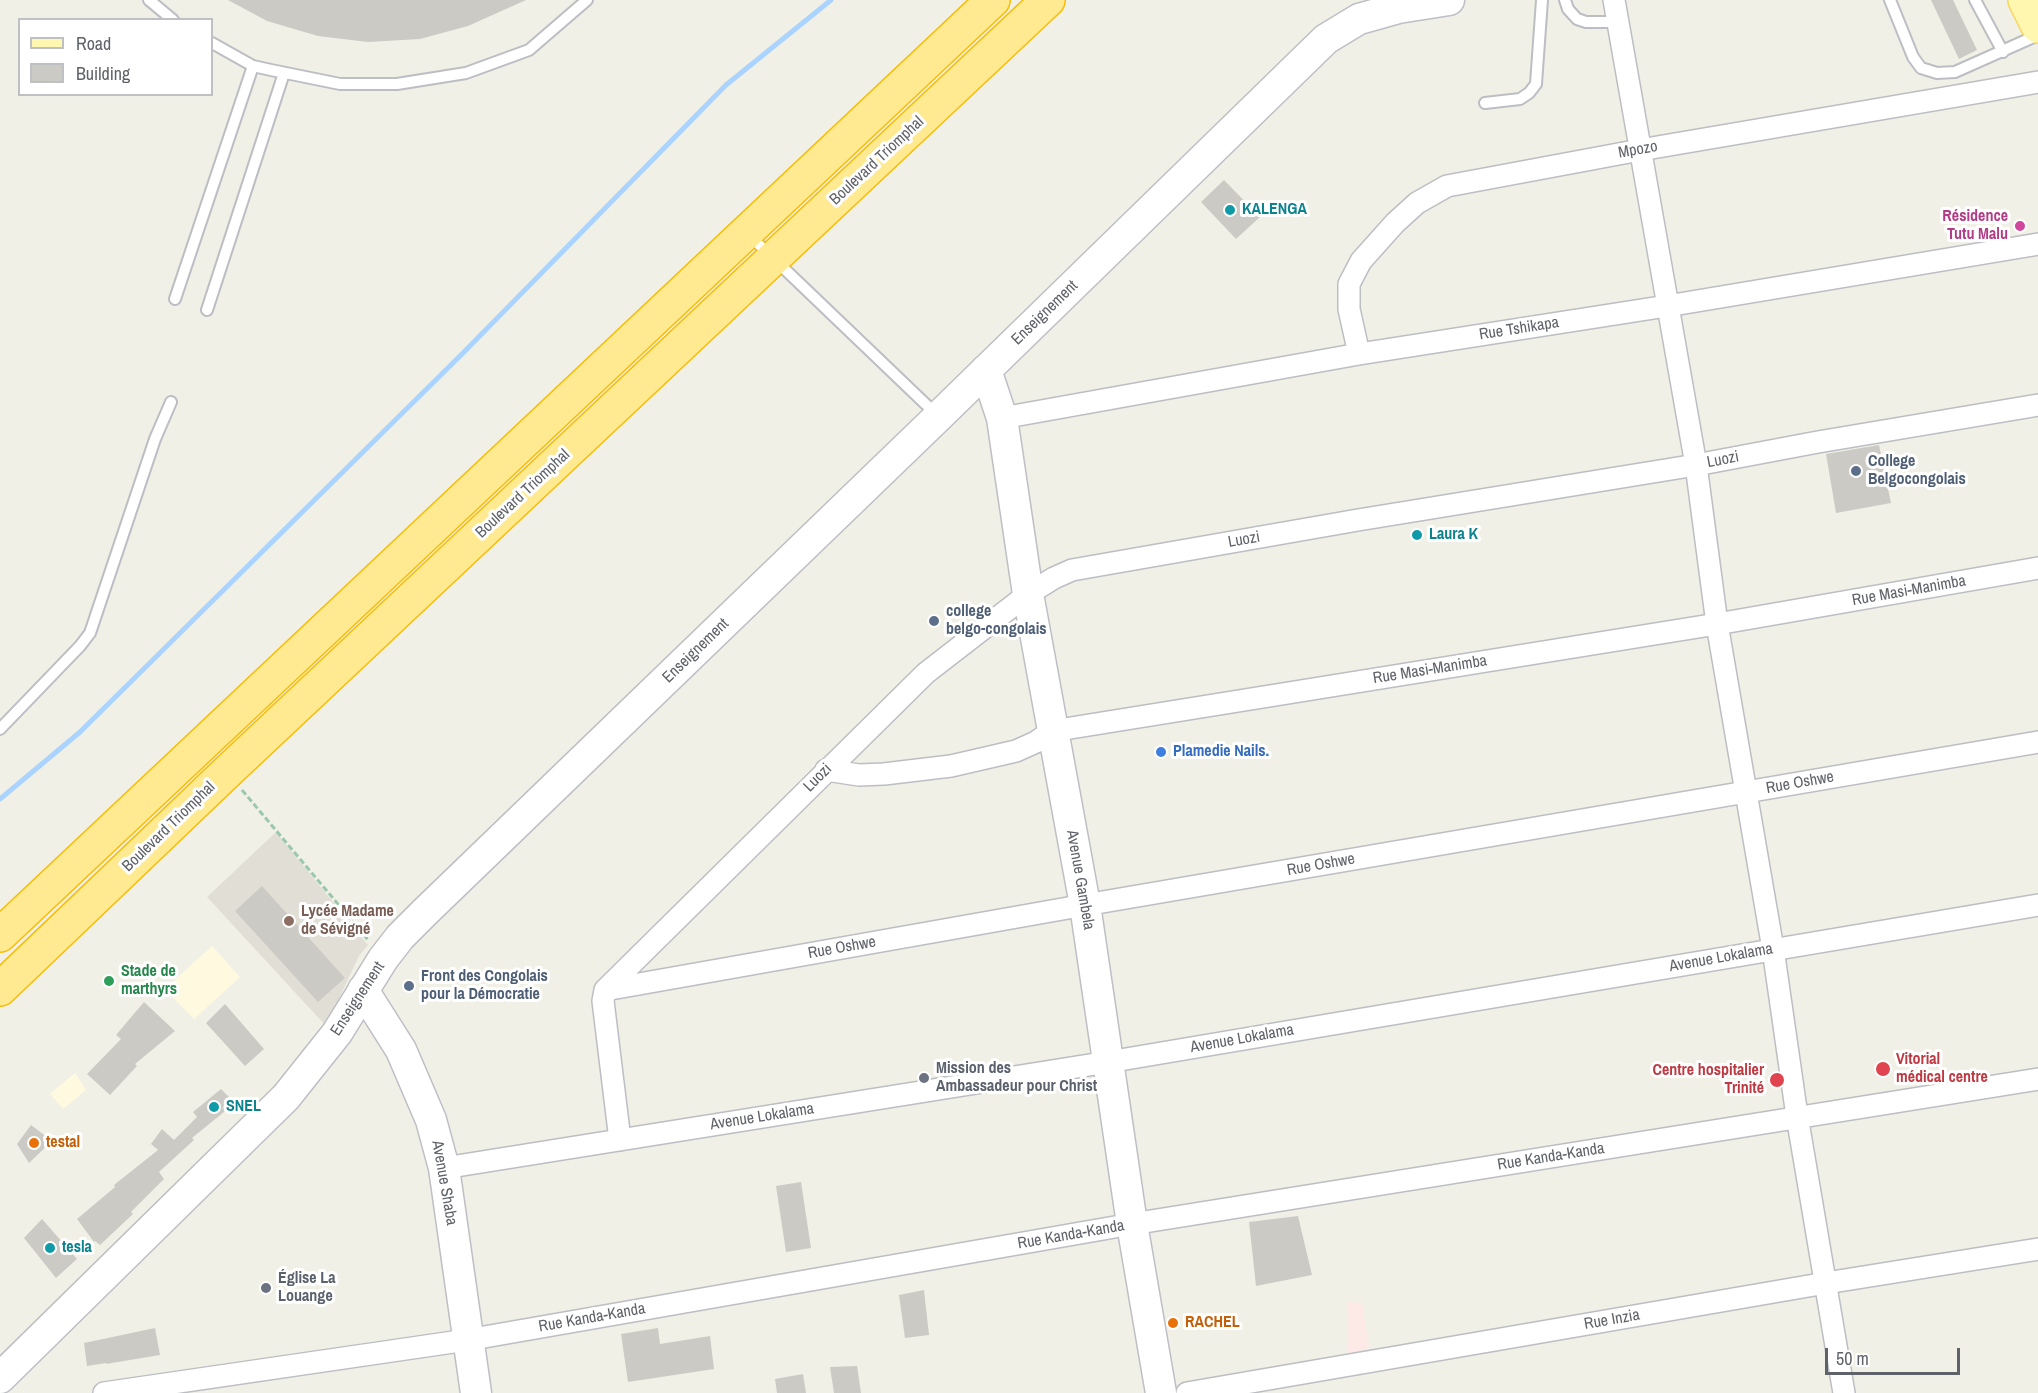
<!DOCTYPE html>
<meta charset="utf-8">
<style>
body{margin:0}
#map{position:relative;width:2038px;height:1393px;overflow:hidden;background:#f1f0e7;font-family:"Archivo Narrow",sans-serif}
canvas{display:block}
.legend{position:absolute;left:18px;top:18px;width:195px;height:78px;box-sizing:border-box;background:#fff;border:2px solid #bfc0c3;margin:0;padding:8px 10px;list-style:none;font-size:18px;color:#5f6268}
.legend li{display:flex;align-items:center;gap:12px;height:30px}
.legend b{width:30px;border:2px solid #bfc0c3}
.scale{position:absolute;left:1825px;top:1348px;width:135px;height:27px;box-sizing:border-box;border:3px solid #5f6268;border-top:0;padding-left:8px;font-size:18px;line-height:21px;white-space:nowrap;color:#5f6268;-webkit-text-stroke:4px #fff;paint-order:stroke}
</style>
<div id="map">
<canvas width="2038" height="1393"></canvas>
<ul class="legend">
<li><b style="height:8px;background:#fff7af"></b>Road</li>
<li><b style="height:16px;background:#cccac4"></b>Building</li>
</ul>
<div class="scale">50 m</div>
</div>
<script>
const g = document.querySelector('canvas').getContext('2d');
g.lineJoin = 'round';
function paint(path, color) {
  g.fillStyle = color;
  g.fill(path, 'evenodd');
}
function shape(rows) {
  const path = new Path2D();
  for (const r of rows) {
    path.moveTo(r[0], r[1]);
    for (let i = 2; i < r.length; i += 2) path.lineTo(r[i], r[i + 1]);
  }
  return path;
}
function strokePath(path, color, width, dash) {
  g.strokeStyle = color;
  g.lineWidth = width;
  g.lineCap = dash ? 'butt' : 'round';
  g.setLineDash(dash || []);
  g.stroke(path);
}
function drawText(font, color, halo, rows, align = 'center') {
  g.font = font + ' "Archivo Narrow",sans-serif';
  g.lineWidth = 6;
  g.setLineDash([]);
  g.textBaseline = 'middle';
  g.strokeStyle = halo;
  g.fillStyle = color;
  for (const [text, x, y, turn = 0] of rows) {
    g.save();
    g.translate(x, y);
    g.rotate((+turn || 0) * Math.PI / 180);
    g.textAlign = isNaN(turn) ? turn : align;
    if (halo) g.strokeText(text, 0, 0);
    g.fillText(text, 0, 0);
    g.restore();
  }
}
paint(shape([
 [212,946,240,977,194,1019,165,989],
 [75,1073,86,1090,63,1109,50,1094]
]), '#fffadf');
paint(shape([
 [276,832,368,945,359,956,326,1026,207,897]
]), '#e1dfd5');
paint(shape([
 [1347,1302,1362,1303,1369,1348,1347,1354]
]), '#fde9e5');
strokePath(shape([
 [0,799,80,732,463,353,726,85,831,0]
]), '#aad4ff', 5);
paint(shape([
 [228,0,526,0,468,26,420,39,368,42,318,36,267,21],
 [1931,0,1953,0,1977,50,1959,59],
 [1224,180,1260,217,1236,239,1201,202],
 [1879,445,1891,503,1836,513,1826,454],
 [262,886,345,978,318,1002,235,911],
 [144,1002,175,1031,135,1064,137,1066,110,1095,87,1074,121,1039,116,1035],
 [225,1004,264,1049,245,1066,206,1023],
 [221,1089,235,1103,192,1138,194,1140,159,1172,164,1179,131,1212,133,1214,100,1245,95,1241,94,1242,77,1219,115,1187,114,1185,158,1150,151,1144,162,1129,174,1140,197,1117,193,1112],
 [31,1125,52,1141,29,1163,17,1144],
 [801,1182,811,1248,786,1252,776,1186],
 [1298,1216,1312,1275,1256,1286,1249,1222],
 [42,1219,77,1259,56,1278,24,1238],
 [924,1290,929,1335,905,1338,899,1295],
 [155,1328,160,1355,106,1364,106,1363,87,1366,84,1343],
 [658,1328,660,1344,710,1336,714,1369,628,1382,621,1334],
 [857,1366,861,1393,834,1393,830,1367],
 [803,1374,806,1393,777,1393,775,1379]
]), '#cccac4');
const lane = shape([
 [149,0,173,20],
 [1565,0,1568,9,1577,19,1586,22,1617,22],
 [1890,0,1913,57,1921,68,1937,73,1955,72,2038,35],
 [1975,0,2003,52],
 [212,43,253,66,271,70,340,84,397,84,466,73,529,50,587,0],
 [1485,103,1520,99,1529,93,1536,84,1542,0],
 [749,235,937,415],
 [175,299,253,66],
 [207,310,284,73],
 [0,729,80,646,90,633,155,439,171,402]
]);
const street = shape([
 [1614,0,1696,465,1717,624,1773,949,1797,1116,1844,1393],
 [1359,354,1349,309,1349,284,1361,261,1395,223,1417,203,1447,186,1640,150,2038,82],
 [1002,418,1359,354,1667,306,2038,244],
 [826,770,859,775,884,774,951,766,1016,751,1036,742,1052,731,1717,624,2038,568],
 [605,990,926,673,1028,594,1054,578,1072,570,1358,520,1696,465,1818,442,2038,405],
 [605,990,1085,905,2038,742],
 [605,990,603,1001,620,1140],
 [444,1168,1108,1062,2038,905],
 [104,1393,467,1340,1132,1224,2038,1079],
 [1187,1393,1826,1283,2038,1249]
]);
const secondary = shape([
 [986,370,1002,418,1028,594,1085,905,1132,1224,1161,1393],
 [363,990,401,1050,431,1120,444,1168,476,1393],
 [0,1378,286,1097,337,1033,383,959,400,937,425,912,938,417,1326,39,1359,19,1398,8,1449,0]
]);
const primary = shape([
 [2025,0,2038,26]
]);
const highway = shape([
 [0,935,993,0],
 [0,989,227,772,1048,0]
]);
strokePath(lane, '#bcbec3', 14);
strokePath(street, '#bcbec3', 24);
strokePath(secondary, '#bdbfc5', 33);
strokePath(primary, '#f7d65b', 36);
strokePath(highway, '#f9bc00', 36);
strokePath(shape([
 [242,790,369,941]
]), '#9bc8ab', 3, [6, 3]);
strokePath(lane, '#fff', 10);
strokePath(street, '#fff', 21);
strokePath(secondary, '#fff', 30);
strokePath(primary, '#fff7af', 33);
strokePath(highway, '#ffea91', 33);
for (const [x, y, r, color] of [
 [1230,210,6,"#0f9aa8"],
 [2020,226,6,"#d1479c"],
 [1856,471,6,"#5c6f8a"],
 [1417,535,6,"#0f9aa8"],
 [934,621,6,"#5c6f8a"],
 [1161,752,6,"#3f7fe0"],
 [289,921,6,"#8d6e63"],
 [109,981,6,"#2e9e5b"],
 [409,986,6,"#5c6f8a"],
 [1883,1069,8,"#e0444e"],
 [924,1078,6,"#6b7280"],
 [1777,1080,8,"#e0444e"],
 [214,1107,6,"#0f9aa8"],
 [34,1143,6,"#e8710a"],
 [50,1248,6,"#0f9aa8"],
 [266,1288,6,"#6b7280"],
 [1173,1323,6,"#e8710a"]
]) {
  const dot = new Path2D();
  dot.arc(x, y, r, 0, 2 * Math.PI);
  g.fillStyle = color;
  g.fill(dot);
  strokePath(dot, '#fff', 2);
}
drawText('16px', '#5f6268', '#fff', [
 ["Mpozo",1638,150,-10],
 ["Boulevard Triomphal",877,161,-43],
 ["Enseignement",1045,313,-44],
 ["Rue Tshikapa",1519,329,-9],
 ["Luozi",1723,460,-11],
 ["Boulevard Triomphal",523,494,-43],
 ["Luozi",1244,540,-10],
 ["Rue Masi-Manimba",1909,591,-10],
 ["Enseignement",696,651,-44],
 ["Rue Masi-Manimba",1430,670,-9],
 ["Luozi",818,778,-45],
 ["Rue Oshwe",1800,783,-10],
 ["Boulevard Triomphal",169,827,-44],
 ["Rue Oshwe",1321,865,-10],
 ["Avenue Gambela",1080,880,80],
 ["Rue Oshwe",842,948,-10],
 ["Avenue Lokalama",1721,958,-10],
 ["Enseignement",358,999,-57],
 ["Avenue Lokalama",1242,1039,-10],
 ["Avenue Lokalama",762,1117,-9],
 ["Rue Kanda-Kanda",1551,1157,-9],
 ["Avenue Shaba",444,1183,80],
 ["Rue Kanda-Kanda",1071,1235,-10],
 ["Rue Kanda-Kanda",592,1318,-10],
 ["Rue Inzia",1612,1320,-10]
]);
drawText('bold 16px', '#0d838f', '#fff', [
 ["KALENGA",1242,210],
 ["Laura K",1429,535],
 ["SNEL",226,1107],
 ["tesla",62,1248]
], 'left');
drawText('bold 16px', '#b23c85', '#fff', [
 ["Résidence",2008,217],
 ["Tutu Malu",2008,235]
], 'right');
drawText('bold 16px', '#4e5e75', '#fff', [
 ["College",1868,462],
 ["Belgocongolais",1868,480],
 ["college",946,612],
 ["belgo-congolais",946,630],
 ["Front des Congolais",421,977],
 ["pour la Démocratie",421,995]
], 'left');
drawText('bold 16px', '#366cbe', '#fff', [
 ["Plamedie Nails.",1173,752]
], 'left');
drawText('bold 16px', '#785e54', '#fff', [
 ["Lycée Madame",301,912],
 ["de Sévigné",301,930]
], 'left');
drawText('bold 16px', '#27864d', '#fff', [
 ["Stade de",121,972],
 ["marthyrs",121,990]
], 'left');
drawText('bold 16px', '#be3a42', '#fff', [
 ["Vitorial",1896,1060],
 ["médical centre",1896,1078],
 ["Centre hospitalier",1764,1071,"right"],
 ["Trinité",1764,1089,"right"]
], 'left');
drawText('bold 16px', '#5b616d', '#fff', [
 ["Mission des",936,1069],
 ["Ambassadeur pour Christ",936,1087],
 ["Église La",278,1279],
 ["Louange",278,1297]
], 'left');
drawText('bold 16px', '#c56008', '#fff', [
 ["testal",46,1143],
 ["RACHEL",1185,1323]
], 'left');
</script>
